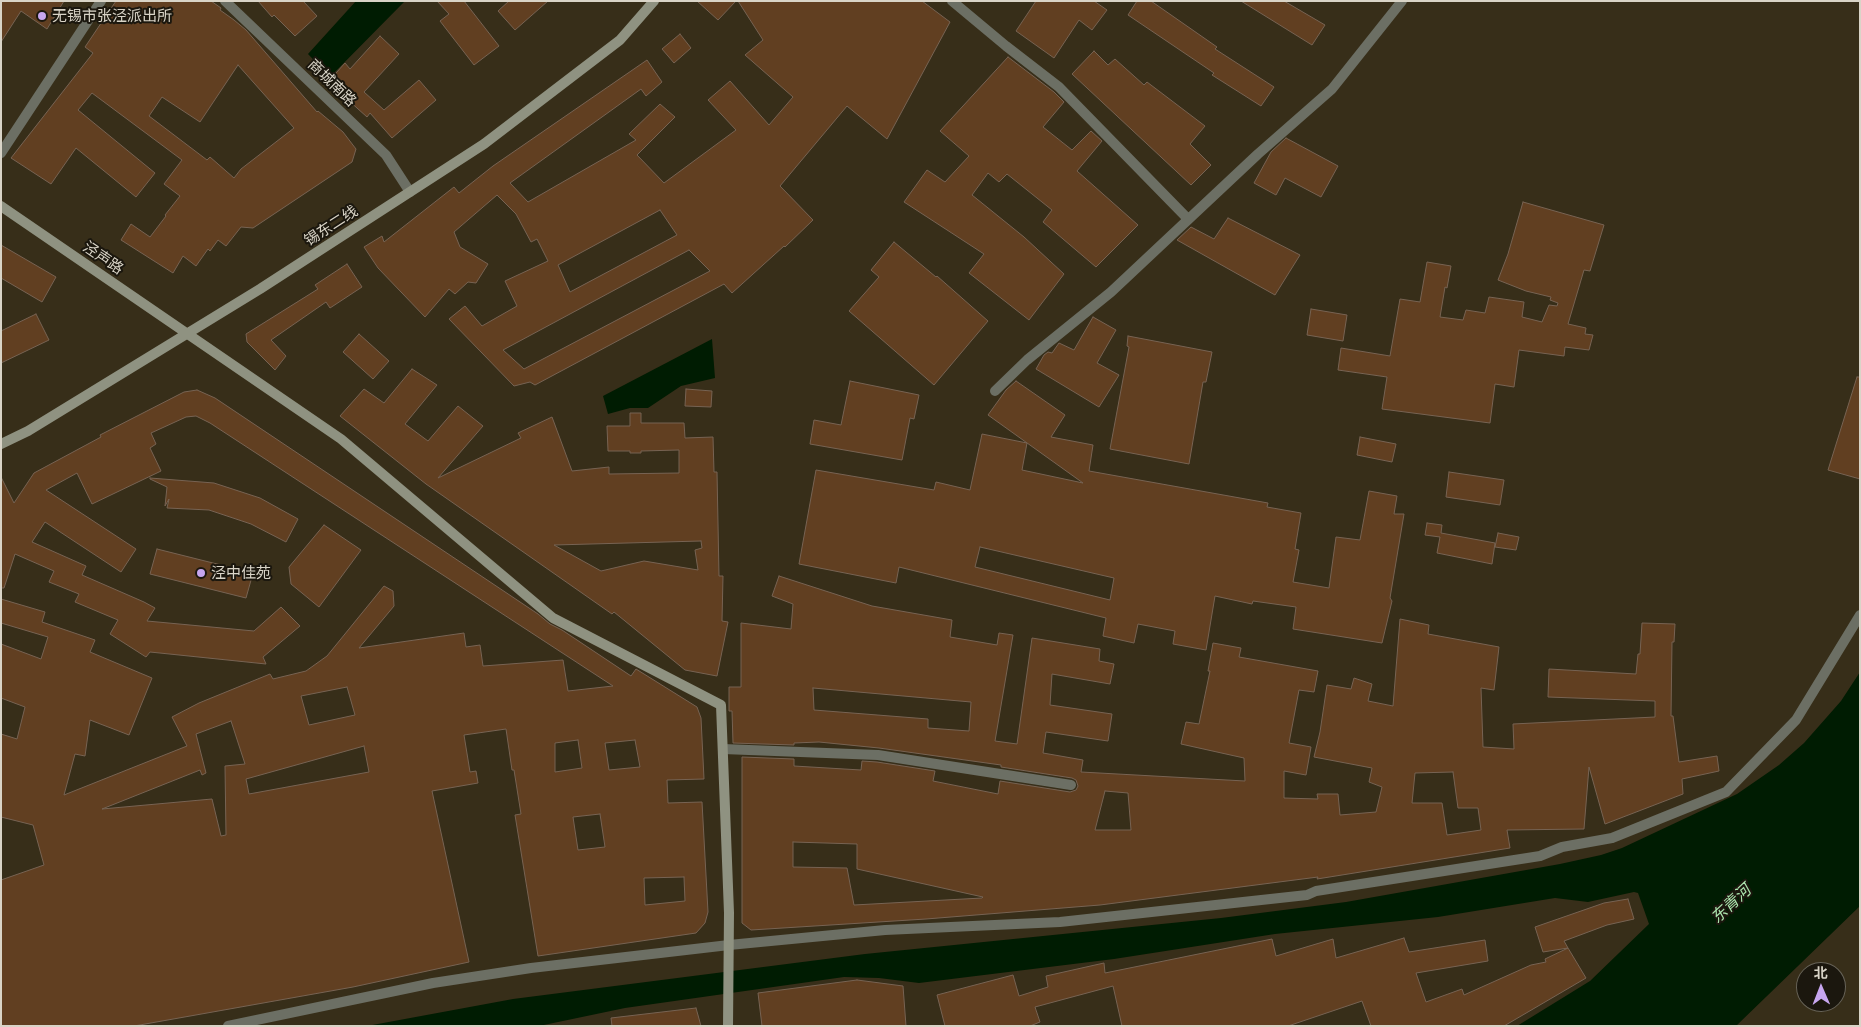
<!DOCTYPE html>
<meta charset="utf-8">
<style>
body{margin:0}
#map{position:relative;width:1861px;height:1027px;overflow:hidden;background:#372e19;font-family:"Golos Text","Noto Sans SC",sans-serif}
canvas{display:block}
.frame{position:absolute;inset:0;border:2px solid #d9d4c7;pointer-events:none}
.north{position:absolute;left:1796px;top:962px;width:50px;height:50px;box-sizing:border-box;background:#1b170e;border:1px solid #676358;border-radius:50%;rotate:359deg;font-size:14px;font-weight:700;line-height:20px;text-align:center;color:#d9d4c7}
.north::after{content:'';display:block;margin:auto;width:18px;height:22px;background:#c7a6ef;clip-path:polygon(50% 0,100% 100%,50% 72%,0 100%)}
</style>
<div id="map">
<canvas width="1861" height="1027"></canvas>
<div class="frame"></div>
<div class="north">北</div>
</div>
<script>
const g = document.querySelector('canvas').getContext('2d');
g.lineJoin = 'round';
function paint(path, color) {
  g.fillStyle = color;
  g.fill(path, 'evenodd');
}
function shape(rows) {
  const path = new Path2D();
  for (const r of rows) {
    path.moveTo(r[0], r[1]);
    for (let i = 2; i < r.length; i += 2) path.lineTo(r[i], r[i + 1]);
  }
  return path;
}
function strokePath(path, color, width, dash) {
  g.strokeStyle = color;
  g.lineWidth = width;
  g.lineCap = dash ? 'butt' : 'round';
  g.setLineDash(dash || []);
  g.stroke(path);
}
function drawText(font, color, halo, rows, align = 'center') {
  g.font = font + ' "Golos Text","Noto Sans SC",sans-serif';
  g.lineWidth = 4;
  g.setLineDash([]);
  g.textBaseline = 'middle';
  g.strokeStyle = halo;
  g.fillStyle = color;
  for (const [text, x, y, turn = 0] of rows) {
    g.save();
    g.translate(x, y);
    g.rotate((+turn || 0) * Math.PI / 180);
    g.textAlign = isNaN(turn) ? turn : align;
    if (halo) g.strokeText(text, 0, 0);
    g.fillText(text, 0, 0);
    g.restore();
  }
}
paint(shape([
 [356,1,405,1,330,77,308,54],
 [712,339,715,378,681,386,648,408,630,408,608,414,603,396],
 [1860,672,1860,906,1736,1026,1517,1026,1590,981,1649,924,1638,893,1634,892,1588,902,1555,898,1438,917,1275,934,1114,959,919,983,879,978,844,977,625,1008,539,1026,367,1026,513,999,865,954,1221,918,1346,902,1560,864,1601,855,1622,848,1737,794,1779,765,1804,743,1841,701]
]), '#001c02');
const building = shape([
 [1,1,64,1,47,29,21,11,1,42,1,1],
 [116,1,211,1,221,8,220,10,234,20,246,30,317,112,318,111,343,132,356,149,352,162,253,228,241,227,226,246,218,240,210,251,208,249,196,266,183,256,173,273,121,240,131,224,150,237,166,216,165,215,180,196,164,184,182,160,92,93,78,110,155,173,136,197,76,148,51,184,11,158,93,53,85,47,116,1],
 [238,65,294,128,241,169,234,178,210,157,207,160,149,116,162,97,200,122,238,65],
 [258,1,303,1,317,16,295,36,274,15,272,17,258,1],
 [437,1,464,1,499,46,474,65,440,21,449,14,437,1],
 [509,1,548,1,515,30,498,11,509,1],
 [697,1,736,1,718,20,697,1],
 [738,1,922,1,950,22,887,139,847,106,780,186,813,220,785,247,784,246,732,293,724,284,535,385,530,382,514,386,449,319,465,306,482,326,517,306,505,281,548,261,537,239,531,242,516,214,497,195,454,232,460,247,488,264,476,283,468,282,455,294,449,289,425,317,378,268,364,247,382,236,384,242,454,187,459,193,493,166,647,60,662,82,646,96,641,89,510,183,528,202,636,140,629,134,660,104,675,117,637,155,664,183,736,130,708,100,730,81,769,125,793,97,745,55,763,40,738,1],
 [660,210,677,235,570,292,558,265,660,210],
 [689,250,710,271,524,369,503,350,689,250],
 [1036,1,1094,1,1107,10,1092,30,1079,20,1054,58,1016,31,1036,1],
 [1137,1,1151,1,1217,47,1215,49,1274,87,1261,106,1212,75,1214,73,1128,15,1137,1],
 [1241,1,1284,1,1325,25,1312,45,1241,1],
 [680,34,691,48,674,63,662,49,680,34],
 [380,36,399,54,364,92,384,110,419,80,436,100,392,138,370,113,367,117,328,82,345,63,350,69,380,36],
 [1094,51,1108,65,1115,59,1144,85,1147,82,1205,126,1190,144,1211,165,1191,185,1072,74,1094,51],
 [1008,57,1054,92,1064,102,1043,127,1072,150,1091,131,1102,141,1077,171,1138,225,1096,267,1043,222,1052,210,1007,174,999,182,988,173,972,195,1024,237,1064,274,1029,320,969,273,984,254,904,202,927,170,945,182,969,156,940,131,1008,57],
 [1286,138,1338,166,1321,197,1285,178,1276,195,1254,183,1271,152,1286,138],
 [1523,202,1604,225,1590,271,1584,270,1568,324,1586,328,1585,334,1593,335,1589,350,1565,347,1564,356,1519,350,1514,387,1495,384,1490,423,1382,409,1387,377,1338,370,1341,348,1390,356,1400,299,1420,302,1427,262,1451,266,1447,288,1445,287,1440,317,1463,320,1466,310,1485,313,1489,297,1524,302,1522,317,1542,322,1549,305,1557,306,1558,303,1550,300,1551,297,1526,291,1498,280,1508,254,1523,202],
 [1228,218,1300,255,1275,295,1177,240,1191,227,1214,239,1228,218],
 [894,242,936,277,937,276,988,321,934,385,849,311,879,277,871,270,894,242],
 [1,245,56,277,42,302,1,278,1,245],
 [347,264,362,287,330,308,326,302,271,340,286,356,275,370,247,342,246,334,318,289,315,285,347,264],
 [1311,309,1347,315,1343,341,1307,335,1311,309],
 [36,314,49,340,1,363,1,331,36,314],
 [1093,317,1116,330,1097,363,1119,375,1099,407,1036,369,1044,355,1048,352,1052,353,1059,343,1074,350,1093,317],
 [359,334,389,361,373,379,343,352,359,334],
 [1128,336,1212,352,1206,382,1203,382,1189,464,1110,449,1129,347,1127,346,1128,336],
 [412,369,437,385,405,424,428,441,458,406,483,426,438,478,521,438,518,433,552,417,572,471,609,467,609,474,679,473,679,450,641,451,641,453,630,453,630,451,608,451,607,426,630,426,630,413,641,413,641,423,684,423,685,438,713,437,714,472,717,472,719,576,723,576,722,621,728,622,717,676,685,670,614,612,612,614,426,484,340,416,364,389,384,403,412,369],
 [701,541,702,548,695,550,698,570,644,561,601,571,554,545,701,541],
 [1857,377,1860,377,1860,479,1828,470,1857,377],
 [850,381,919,395,914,419,910,418,902,460,810,444,814,420,841,425,850,381],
 [1016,381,1065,415,1051,437,1093,445,1089,471,1268,503,1267,507,1301,513,1295,549,1299,550,1293,582,1329,588,1336,537,1360,540,1369,491,1397,496,1394,514,1404,514,1390,598,1392,601,1382,643,1293,629,1296,607,1253,601,1252,604,1215,596,1206,650,1173,644,1175,631,1138,624,1134,643,1103,636,1106,618,899,567,896,583,799,564,816,470,934,490,936,482,970,490,982,434,1027,443,1022,470,1083,483,988,415,1006,390,1016,381],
 [980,547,1114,578,1110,600,975,567,980,547],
 [686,389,712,391,711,407,685,406,686,389],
 [197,390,215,398,538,614,550,624,562,630,631,676,636,669,697,707,701,718,704,779,667,780,668,803,702,802,708,912,705,923,696,933,538,956,515,815,521,814,514,770,512,770,506,729,464,735,470,772,476,771,478,783,432,791,469,962,353,987,134,1026,1,1026,1,880,44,865,33,825,1,817,1,734,17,739,25,707,1,698,1,644,41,659,48,637,1,623,1,599,45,612,42,622,95,640,90,652,152,678,129,735,90,720,85,756,75,754,64,795,187,746,172,717,199,703,270,674,273,679,306,671,327,656,384,586,393,591,394,606,359,648,464,633,466,647,480,645,483,666,563,660,568,691,613,686,210,423,196,416,186,417,151,433,156,444,150,448,161,471,92,504,77,473,46,490,136,549,121,572,45,522,32,542,86,566,82,575,144,602,155,608,147,621,254,631,281,607,300,626,263,657,266,664,150,652,146,657,110,634,118,620,75,602,79,594,49,582,54,571,15,554,4,588,1,588,1,477,14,503,34,473,101,437,100,435,184,392,197,390],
 [347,687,355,715,309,725,301,696,347,687],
 [231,721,245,764,225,766,226,835,221,836,212,799,102,809,200,770,202,775,206,773,196,734,231,721],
 [578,740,582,768,555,772,555,743,578,740],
 [635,740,640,767,609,770,605,743,635,740],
 [364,746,369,772,249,794,246,779,364,746],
 [600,814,605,847,578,850,573,817,600,814],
 [684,877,685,901,645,905,644,878,684,877],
 [1360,437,1396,444,1392,462,1357,455,1360,437],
 [1449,472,1504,480,1500,505,1446,497,1449,472],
 [150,478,214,483,260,498,298,519,286,542,251,524,209,510,167,508,169,499,165,506,167,487,150,479,150,478],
 [1427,523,1442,525,1441,533,1495,543,1492,564,1437,553,1440,537,1425,535,1427,523],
 [324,525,361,550,319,607,291,584,289,567,324,525],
 [1498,533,1519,537,1516,550,1495,547,1498,533],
 [157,549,253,573,246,598,150,574,157,549],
 [779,576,872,606,952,620,950,637,997,645,999,633,1013,635,995,741,1017,744,1032,638,1100,649,1099,661,1114,664,1110,684,1052,674,1050,705,1112,714,1108,741,1046,732,1043,753,1083,760,1081,772,1245,781,1244,758,1181,744,1186,722,1199,724,1210,671,1208,671,1213,643,1241,648,1239,657,1318,671,1314,692,1299,690,1289,743,1311,747,1306,775,1284,771,1284,798,1318,799,1317,794,1338,794,1340,815,1376,812,1382,787,1369,782,1372,768,1314,757,1320,732,1327,685,1351,689,1354,678,1372,684,1368,701,1393,706,1400,619,1429,625,1428,634,1499,647,1494,690,1481,688,1483,747,1514,749,1513,724,1655,717,1655,701,1548,697,1549,669,1636,674,1638,654,1640,654,1642,623,1675,624,1674,642,1672,642,1671,716,1673,716,1679,762,1717,756,1719,771,1682,779,1683,794,1605,824,1589,767,1584,829,1507,830,1510,848,1317,879,1318,877,1100,905,926,919,751,930,742,923,742,757,794,759,794,766,861,770,862,761,877,762,935,771,933,781,998,794,1000,781,1070,792,1076,790,1078,786,1076,780,1072,778,1001,767,1001,765,879,748,819,742,794,743,794,745,733,743,732,711,729,711,729,687,741,687,741,623,791,629,793,604,772,596,779,576],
 [813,688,971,702,969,731,928,728,928,719,814,710,813,688],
 [1453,772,1458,808,1478,808,1481,830,1447,835,1442,803,1412,803,1415,773,1453,772],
 [1105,791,1128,793,1131,830,1095,830,1105,791],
 [793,842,857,844,857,869,983,897,982,898,854,905,847,868,793,867,793,842],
 [1628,899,1634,919,1607,925,1564,941,1568,948,1543,952,1535,927,1604,903,1628,899],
 [1404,938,1409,952,1485,940,1488,961,1416,973,1426,1002,1462,989,1464,995,1531,965,1546,962,1545,959,1568,948,1586,978,1504,1026,1371,1026,1362,1001,1288,1026,1122,1026,1113,986,1035,1007,1040,1022,1030,1026,945,1026,937,995,1013,975,1019,996,1048,987,1046,976,1104,963,1105,973,1272,939,1276,956,1333,939,1336,958,1404,938],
 [857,980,903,986,906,1026,762,1026,758,993,857,980],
 [696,1008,701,1026,612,1026,611,1018,696,1008]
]);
paint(building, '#613f21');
strokePath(building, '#776353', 1);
strokePath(shape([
 [225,1,386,155,410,192],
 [952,1,1006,46,1059,87,1188,219],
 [1,153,101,1],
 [995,391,1027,360,1111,292,1258,154,1332,89,1402,1],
 [723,749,878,755,1071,785],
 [228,1026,433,983,531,968,729,945,885,930,1060,922,1307,895,1316,891,1540,856,1562,847,1612,838,1726,792,1796,720,1860,615]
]), '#6c6f64', 10);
strokePath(shape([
 [1,206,341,439,553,618,721,705,729,913,728,1026],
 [1,444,28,431,260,289,484,144,620,40,654,1]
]), '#8f9281', 10);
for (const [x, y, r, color] of [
 [42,16,5,"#c7a6ef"],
 [201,573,5,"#c7a6ef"]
]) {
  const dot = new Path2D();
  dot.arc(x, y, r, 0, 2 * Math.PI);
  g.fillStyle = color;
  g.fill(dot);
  strokePath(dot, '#1b170e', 2);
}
drawText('15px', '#d9d4c7', '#1b170e', [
 ["无锡市张泾派出所",52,16],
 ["泾中佳苑",211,573]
], 'left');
drawText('15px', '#d9d4c7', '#1b170e', [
 ["商城南路",332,83,44],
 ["锡东二线",331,226,-33],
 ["泾声路",103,258,34]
]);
drawText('italic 16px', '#ade6af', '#1b170e', [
 ["东青河",1731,904,-43]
]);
</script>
